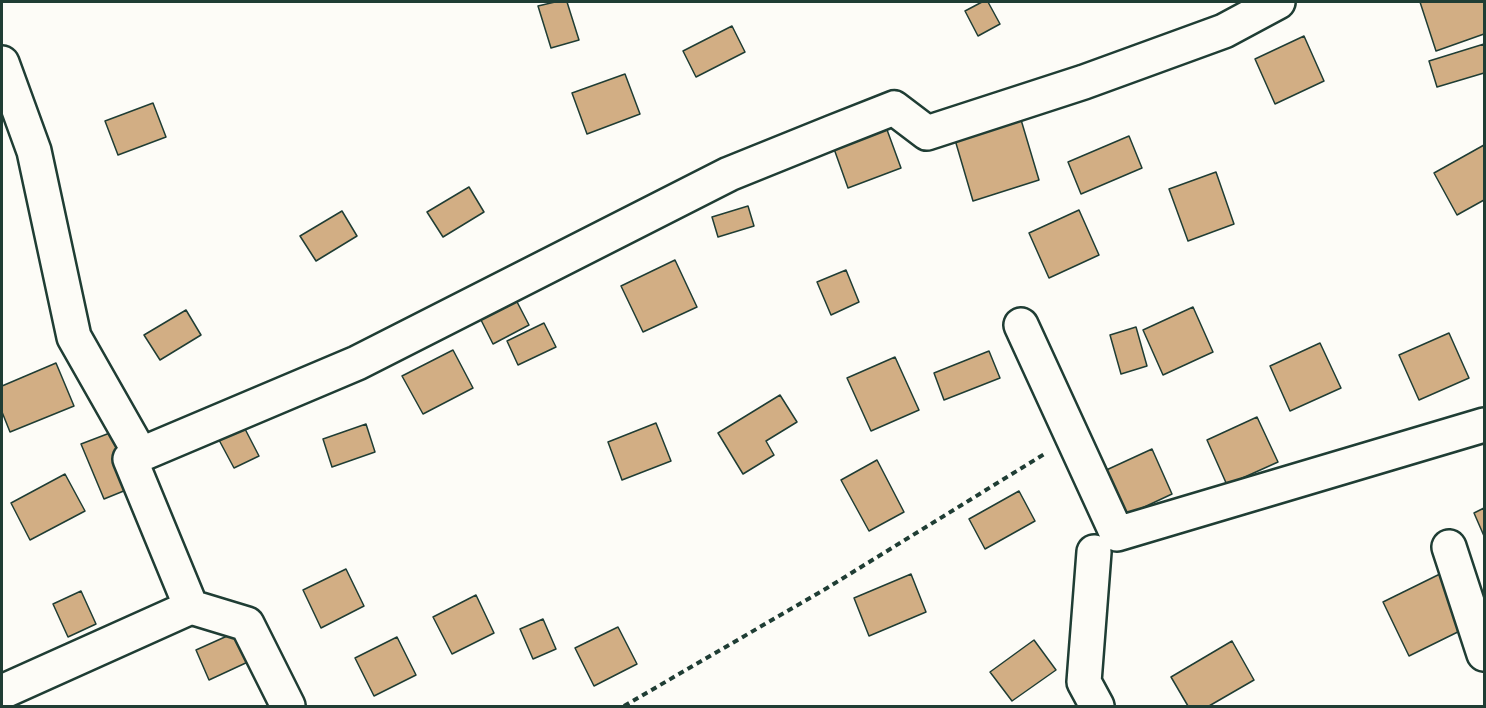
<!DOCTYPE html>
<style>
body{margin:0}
#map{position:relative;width:1486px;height:708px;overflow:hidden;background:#fdfcf7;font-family:Mynerve,sans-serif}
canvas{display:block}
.frame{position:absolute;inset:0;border:3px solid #1f3d34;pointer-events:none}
</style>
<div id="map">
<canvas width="1486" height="708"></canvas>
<div class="frame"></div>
</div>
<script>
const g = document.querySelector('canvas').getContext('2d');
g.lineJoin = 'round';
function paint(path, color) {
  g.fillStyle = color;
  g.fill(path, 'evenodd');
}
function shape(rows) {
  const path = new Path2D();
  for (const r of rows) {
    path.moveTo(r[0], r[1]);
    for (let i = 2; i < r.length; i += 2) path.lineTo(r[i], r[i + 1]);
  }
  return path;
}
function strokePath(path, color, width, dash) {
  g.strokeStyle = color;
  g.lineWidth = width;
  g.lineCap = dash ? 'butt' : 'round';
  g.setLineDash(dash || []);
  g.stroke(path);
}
const building = shape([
 [555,2,567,2,579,40,551,48,538,6,555,2],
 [982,2,988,2,1000,24,978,36,965,11,982,2],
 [1420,2,1484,2,1484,34,1436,51,1420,2],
 [732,26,745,52,696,77,683,51,732,26],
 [1304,36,1324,81,1275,104,1255,59,1304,36],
 [1484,44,1484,73,1437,87,1429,61,1484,44],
 [625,74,640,114,587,134,572,93,625,74],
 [153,103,166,137,118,155,105,121,153,103],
 [1019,113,1039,180,973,201,953,133,1019,113],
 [886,127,901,168,848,188,833,146,886,127],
 [1129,136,1142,168,1081,194,1068,162,1129,136],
 [1484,145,1484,200,1457,215,1434,173,1484,145],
 [1216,172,1234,224,1188,241,1169,189,1216,172],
 [469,187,484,212,443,237,427,212,469,187],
 [748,206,754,226,718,237,712,217,748,206],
 [1079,210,1099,255,1049,278,1029,233,1079,210],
 [342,211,357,236,316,261,300,236,342,211],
 [675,260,697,307,643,332,621,286,675,260],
 [846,270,859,302,831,315,817,282,846,270],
 [514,296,529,325,493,344,478,314,514,296],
 [1193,307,1213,352,1163,375,1143,330,1193,307],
 [186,310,201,335,160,360,144,335,186,310],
 [544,323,556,347,518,365,507,341,544,323],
 [1136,327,1147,366,1121,374,1110,335,1136,327],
 [1449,333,1469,378,1419,400,1399,355,1449,333],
 [1320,343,1341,388,1290,411,1270,366,1320,343],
 [453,350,473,388,423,414,402,376,453,350],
 [989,351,1000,378,944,400,934,373,989,351],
 [895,357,919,410,871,431,847,378,895,357],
 [56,363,74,406,10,432,2,412,2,386,56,363],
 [780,395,797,422,766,441,774,455,743,474,718,433,780,395],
 [1257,417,1278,462,1227,485,1207,440,1257,417],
 [656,423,671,461,622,480,608,442,656,423],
 [366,424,375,452,332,467,323,439,366,424],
 [244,427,259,456,234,468,219,440,244,427],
 [115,431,136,486,104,499,81,444,115,431],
 [1152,449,1172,494,1123,517,1102,472,1152,449],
 [877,460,904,512,869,531,841,480,877,460],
 [65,474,85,511,30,540,11,503,65,474],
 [1019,491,1035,521,985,549,969,519,1019,491],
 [1484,508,1484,536,1474,513,1484,508],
 [346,569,364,606,321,628,303,590,346,569],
 [1446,571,1472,625,1409,656,1383,602,1446,571],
 [911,574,926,612,869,636,854,598,911,574],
 [81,591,96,624,68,637,53,604,81,591],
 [476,595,494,633,452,654,433,617,476,595],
 [543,619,556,649,533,659,520,629,543,619],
 [618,627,637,664,594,686,575,648,618,627],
 [236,632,250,661,209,680,196,650,236,632],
 [397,637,416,675,374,696,355,658,397,637],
 [1034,640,1056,670,1012,701,990,672,1034,640],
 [1232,641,1254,680,1209,706,1188,706,1171,677,1232,641]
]);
paint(building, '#d2ae84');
strokePath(building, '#1f3d34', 1.5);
const minor = shape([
 [2,63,34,151,74,337,141,455],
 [1021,325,1117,534,1484,425],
 [1449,547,1484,654],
 [1094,552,1084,682,1097,706],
 [2,692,191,607],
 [288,706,247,624,191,607,130,459,357,363,729,174,833,132,894,108,927,133,1084,82,1224,31,1278,2]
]);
strokePath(minor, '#1f3d34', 38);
strokePath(shape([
 [624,706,827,588,1046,453]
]), '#1f3d34', 4, [6, 4.5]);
strokePath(minor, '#fdfcf7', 33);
</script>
